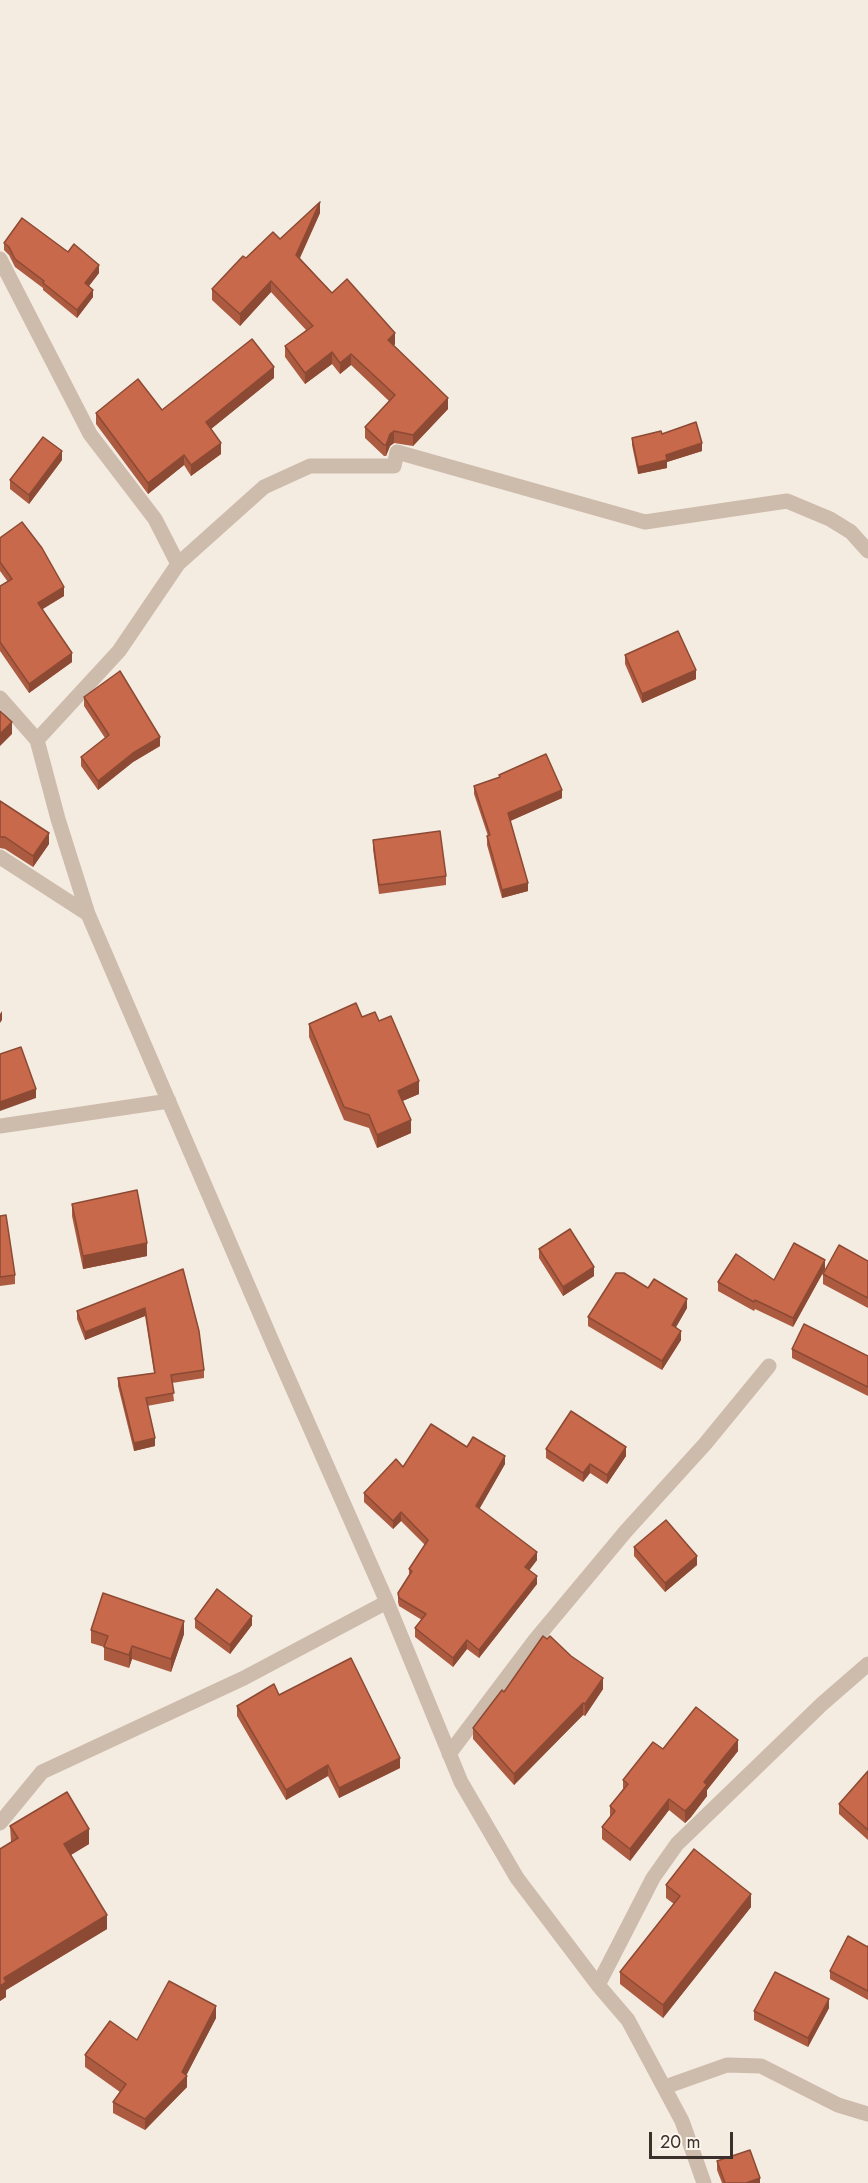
<!DOCTYPE html>
<style>
body{margin:0}
#map{position:relative;width:868px;height:2183px;overflow:hidden;background:#f4ebe1;font-family:Jost,sans-serif}
canvas{display:block}
.scale{position:absolute;left:649px;top:2132px;width:84px;height:27px;box-sizing:border-box;border:3px solid #3b302b;border-top:0;padding-left:8px;font-size:18px;line-height:21px;white-space:nowrap;color:#3b302b;-webkit-text-stroke:4px #fbf5ee;paint-order:stroke}
</style>
<div id="map">
<canvas width="868" height="2183"></canvas>
<div class="scale">20 m</div>
</div>
<script>
const g = document.querySelector('canvas').getContext('2d');
g.lineJoin = 'round';
function shape(rows) {
  const path = new Path2D();
  for (const r of rows) {
    path.moveTo(r[0], r[1]);
    for (let i = 2; i < r.length; i += 2) path.lineTo(r[i], r[i + 1]);
  }
  return path;
}
function strokePath(path, color, width, dash) {
  g.strokeStyle = color;
  g.lineWidth = width;
  g.lineCap = dash ? 'butt' : 'round';
  g.setLineDash(dash || []);
  g.stroke(path);
}
function paint(path, color) {
  g.fillStyle = color;
  g.fill(path, 'evenodd');
}
strokePath(shape([
 [0,259,90,434,155,519,178,564],
 [0,698,37,740,58,819,88,914,274,1346,387,1602,461,1782,517,1878,598,1985,628,2020,682,2121,704,2183],
 [37,740,119,651,178,564,264,487,310,466,394,466,397,452,645,522,787,501,830,519,851,532,868,551],
 [0,857,88,914],
 [0,1126,169,1101],
 [449,1754,535,1640,626,1531,705,1444,769,1366],
 [0,1823,42,1772,244,1678,387,1602],
 [598,1985,653,1878,677,1844,822,1704,868,1664],
 [665,2087,727,2065,761,2066,838,2105,868,2114]
]), '#cdbbac', 15);
paint(shape([
 [320,213,300,258,332,293,395,344,394,346,448,409,413,446,394,443,390,446,386,456,384,456,365,438,365,427,389,401,351,365,340,374,332,364,305,384,285,357,285,346,306,330,271,292,240,326,212,300,212,289,246,258,280,239],
 [4,243,68,252,99,273,89,286,93,297,77,318,43,290,43,288,15,267,9,255,4,250],
 [274,378,211,429,221,454,191,476,184,465,148,494,96,424,96,413,162,410],
 [662,434,702,451,667,462,667,468,638,474,632,445,632,438],
 [62,460,29,504,10,489,10,480],
 [0,538,64,596,42,609,72,662,29,693,0,651,0,586,8,582,0,571],
 [625,655,696,679,642,703,625,664],
 [84,697,160,746,133,762,98,790,81,766,81,757,105,738,84,706],
 [499,775,562,798,510,821,528,891,502,898,487,845,487,836,488,836,474,794,474,786,499,778],
 [0,801,49,844,33,867,5,849,0,848],
 [373,840,446,876,446,885,379,894,373,849],
 [362,1017,379,1021,419,1094,402,1101,411,1133,377,1148,369,1128,344,1120,309,1037,309,1024],
 [72,1204,147,1256,83,1269,72,1216],
 [0,1216,15,1275,15,1284,0,1286],
 [539,1249,594,1276,563,1296,539,1258],
 [868,1261,868,1308,823,1284,823,1274],
 [183,1269,204,1370,204,1378,172,1383,174,1401,147,1406,155,1446,134,1451,118,1386,118,1378,154,1373,145,1316,85,1340,77,1319,77,1311],
 [825,1269,793,1327,755,1309,754,1311,718,1291,718,1282,774,1280],
 [648,1288,687,1308,676,1327,681,1340,662,1370,588,1326,588,1317],
 [792,1349,868,1356,868,1396,792,1358],
 [467,1447,505,1464,479,1509,537,1560,529,1570,537,1584,479,1658,467,1649,453,1667,415,1637,415,1628,422,1620,399,1606,398,1602,398,1593,409,1575,409,1569,425,1545,401,1521,393,1529,364,1502,364,1493,403,1467],
 [546,1449,626,1456,607,1484,590,1473,583,1482,546,1458],
 [634,1547,697,1565,665,1592,634,1556],
 [195,1619,252,1625,230,1654,195,1628],
 [91,1630,184,1634,171,1672,132,1659,129,1668,104,1660,104,1647,91,1643],
 [603,1689,585,1716,583,1715,514,1785,473,1739,473,1728,504,1692],
 [279,1695,400,1768,339,1798,328,1776,286,1800,237,1716,237,1706],
 [663,1749,738,1751,707,1790,707,1796,691,1817,685,1823,669,1810,630,1861,602,1839,602,1827,610,1817,610,1806,623,1789,623,1780],
 [868,1771,868,1840,839,1814,839,1804],
 [10,1826,89,1844,71,1855,107,1929,6,1990,6,1997,0,2001,11,1842],
 [666,1885,751,1907,663,2018,620,1984,620,1972,674,1904,666,1898],
 [868,1946,868,2000,830,1979,830,1971],
 [829,2008,808,2047,754,2020,754,2011],
 [216,2018,186,2075,187,2087,145,2130,113,2113,113,2102,120,2092,85,2067,85,2055],
 [717,2161,760,2183,722,2183,717,2170]
]), '#ac5a40');
paint(shape([
 [320,202,320,213,296,266,296,255],
 [99,265,99,273,85,291,85,283],
 [271,281,271,292,240,326,240,314],
 [93,290,93,297,77,318,77,310],
 [395,333,395,344,388,351,388,340],
 [332,352,332,364,305,384,305,373],
 [351,354,351,365,340,374,340,363],
 [274,367,274,378,206,433,206,422],
 [448,398,448,409,413,446,413,435],
 [394,431,394,443,390,446,386,456,386,445,390,434],
 [221,443,221,454,191,476,191,465],
 [702,443,702,451,667,462,667,468,638,474,638,467,666,455],
 [62,451,62,460,29,504,29,495],
 [184,455,184,465,148,494,148,483],
 [64,587,64,596,38,612,38,603],
 [72,653,72,662,29,693,29,684],
 [696,670,696,679,642,703,642,694],
 [12,722,12,734,0,746,0,734],
 [160,737,160,746,133,762,98,790,98,781,133,753],
 [562,790,562,798,508,822,508,813],
 [49,833,49,844,33,867,33,856],
 [528,883,528,891,502,898,502,890],
 [2,1011,2,1020,0,1023,0,1014],
 [419,1081,419,1094,398,1103,398,1091],
 [36,1089,36,1098,0,1111,0,1102],
 [411,1120,411,1133,377,1148,377,1135],
 [147,1243,147,1256,83,1269,83,1256],
 [825,1260,825,1269,793,1327,793,1318],
 [594,1267,594,1276,563,1296,563,1287],
 [687,1299,687,1308,672,1334,672,1325],
 [145,1308,145,1316,85,1340,85,1332],
 [681,1331,681,1340,662,1370,662,1361],
 [155,1438,155,1446,134,1451,134,1443],
 [626,1447,626,1456,607,1484,607,1475],
 [505,1456,505,1464,476,1515,476,1506],
 [590,1464,590,1473,583,1482,583,1473],
 [401,1512,401,1521,393,1529,393,1521],
 [537,1552,537,1560,525,1576,525,1567],
 [697,1556,697,1565,665,1592,665,1583],
 [537,1576,537,1584,479,1658,479,1650],
 [252,1616,252,1625,230,1654,230,1645],
 [184,1621,184,1634,171,1672,171,1659],
 [467,1640,467,1649,453,1667,453,1658],
 [132,1646,132,1659,129,1668,129,1655],
 [603,1678,603,1689,585,1716,585,1704],
 [583,1703,583,1715,514,1785,514,1774],
 [738,1740,738,1751,707,1790,707,1796,691,1817,685,1823,685,1811,704,1782],
 [400,1758,400,1768,339,1798,339,1788],
 [328,1765,328,1776,286,1800,286,1790],
 [669,1799,669,1810,630,1861,630,1849],
 [89,1829,89,1844,64,1859,64,1844],
 [751,1894,751,1907,663,2018,663,2005],
 [107,1915,107,1929,6,1990,6,1997,0,2001,0,1986,4,1978],
 [829,1999,829,2008,808,2047,808,2038],
 [216,2006,216,2018,185,2078,187,2076,187,2087,145,2130,145,2119,182,2072],
 [760,2178,760,2183,746,2183]
]), '#8c4a34');
const building = shape([
 [320,202,296,255,332,293,347,279,395,333,388,340,448,398,413,435,394,431,390,434,386,445,384,445,365,427,395,395,351,354,340,363,332,352,305,373,285,346,313,326,271,281,240,314,212,289,243,256,246,258,273,232,280,239,320,202],
 [22,218,68,252,74,244,99,265,85,283,93,290,77,310,43,283,44,281,15,259,9,247,4,243,22,218],
 [252,339,274,367,206,422,221,443,191,465,184,455,148,483,96,413,138,379,162,410,252,339],
 [696,422,702,443,666,455,667,460,638,467,632,438,661,431,662,434,696,422],
 [43,437,62,451,29,495,10,480,43,437],
 [22,522,42,548,64,587,38,603,72,653,29,684,0,642,0,586,12,579,0,562,0,538,22,522],
 [678,631,696,670,642,694,625,655,678,631],
 [120,671,160,737,133,753,98,781,81,757,109,735,84,697,120,671],
 [0,711,12,722,0,734,0,711],
 [546,754,562,790,508,813,528,883,502,890,487,836,490,835,474,786,500,777,499,775,546,754],
 [0,801,49,833,33,856,5,837,0,837,0,801],
 [440,831,446,876,379,885,373,840,440,831],
 [356,1003,362,1017,375,1012,379,1021,391,1016,419,1081,398,1091,411,1120,377,1135,369,1115,344,1107,309,1024,356,1003],
 [21,1047,36,1089,0,1102,0,1054,21,1047],
 [137,1190,147,1243,83,1256,72,1204,137,1190],
 [6,1215,15,1275,0,1277,0,1216,6,1215],
 [570,1229,594,1267,563,1287,539,1249,570,1229],
 [794,1243,825,1260,793,1318,755,1300,754,1302,718,1282,736,1254,774,1280,794,1243],
 [839,1245,868,1261,868,1298,823,1274,839,1245],
 [183,1269,199,1331,204,1370,171,1375,174,1393,146,1398,155,1438,134,1443,118,1378,155,1373,145,1308,85,1332,77,1311,183,1269],
 [616,1273,624,1273,648,1288,654,1279,687,1299,672,1325,681,1331,662,1361,588,1317,616,1273],
 [804,1324,868,1356,868,1387,792,1349,804,1324],
 [571,1411,626,1447,607,1475,590,1464,583,1473,546,1449,571,1411],
 [431,1424,467,1447,473,1437,505,1456,476,1506,537,1552,525,1567,537,1576,479,1650,467,1640,453,1658,415,1628,426,1614,399,1598,398,1593,412,1571,409,1569,428,1540,401,1512,393,1521,364,1493,396,1459,403,1467,431,1424],
 [666,1520,697,1556,665,1583,634,1547,666,1520],
 [217,1589,252,1616,230,1645,195,1619,217,1589],
 [103,1593,184,1621,171,1659,132,1646,129,1655,104,1647,108,1636,91,1630,103,1593],
 [543,1636,547,1639,550,1636,571,1656,603,1678,585,1704,583,1703,514,1774,473,1728,502,1690,504,1692,543,1636],
 [351,1658,400,1758,339,1788,328,1765,286,1790,237,1706,274,1684,279,1695,351,1658],
 [696,1707,738,1740,704,1782,707,1785,691,1805,685,1811,669,1799,630,1849,602,1827,615,1811,610,1806,628,1784,623,1780,653,1742,663,1749,696,1707],
 [868,1771,868,1830,839,1804,868,1771],
 [67,1792,89,1829,64,1844,107,1915,4,1978,6,1982,0,1986,0,1849,18,1838,10,1826,67,1792],
 [694,1849,751,1894,663,2005,620,1972,680,1896,666,1885,694,1849],
 [848,1936,868,1947,868,1946,868,1991,830,1971,848,1936],
 [775,1972,829,1999,808,2038,754,2011,775,1972],
 [169,1981,216,2006,182,2072,187,2076,145,2119,113,2102,126,2084,85,2055,110,2021,137,2040,169,1981],
 [750,2150,760,2178,746,2183,725,2183,717,2161,750,2150]
]);
paint(building, '#c8694b');
strokePath(building, '#8c4a34', 1.5);
</script>
